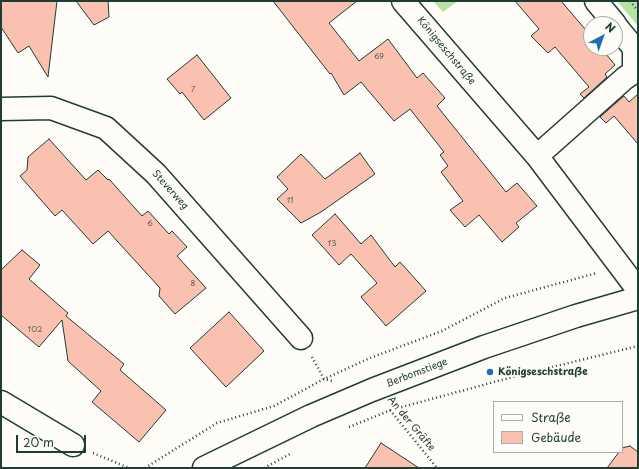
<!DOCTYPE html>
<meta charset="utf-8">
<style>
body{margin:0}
#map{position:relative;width:639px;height:469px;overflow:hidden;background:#fdfcf7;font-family:"Playpen Sans",sans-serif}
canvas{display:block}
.frame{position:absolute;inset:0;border:2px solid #1f3d34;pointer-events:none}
.legend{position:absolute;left:493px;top:401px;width:130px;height:52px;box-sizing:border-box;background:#fdfcf7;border:1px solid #a4b0a9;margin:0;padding:5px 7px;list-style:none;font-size:12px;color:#1f3d34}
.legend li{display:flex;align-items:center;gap:8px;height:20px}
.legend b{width:20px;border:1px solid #a4b0a9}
.north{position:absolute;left:583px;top:16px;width:40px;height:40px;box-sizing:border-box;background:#fdfcf7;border:1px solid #a4b0a9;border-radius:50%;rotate:41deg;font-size:11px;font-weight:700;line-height:16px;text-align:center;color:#1f3d34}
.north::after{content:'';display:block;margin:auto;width:14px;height:18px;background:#1f6fb2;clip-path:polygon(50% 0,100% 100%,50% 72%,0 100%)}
.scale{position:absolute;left:16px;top:435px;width:70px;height:18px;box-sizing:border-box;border:2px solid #1f3d34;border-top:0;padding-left:5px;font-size:12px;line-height:14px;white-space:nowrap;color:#1f3d34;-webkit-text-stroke:3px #fdfcf7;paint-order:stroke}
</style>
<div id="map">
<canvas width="639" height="469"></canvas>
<div class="frame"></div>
<ul class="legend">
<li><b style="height:5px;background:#fdfcf7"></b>Straße</li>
<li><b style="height:11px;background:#fac1b1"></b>Gebäude</li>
</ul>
<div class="north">N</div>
<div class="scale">20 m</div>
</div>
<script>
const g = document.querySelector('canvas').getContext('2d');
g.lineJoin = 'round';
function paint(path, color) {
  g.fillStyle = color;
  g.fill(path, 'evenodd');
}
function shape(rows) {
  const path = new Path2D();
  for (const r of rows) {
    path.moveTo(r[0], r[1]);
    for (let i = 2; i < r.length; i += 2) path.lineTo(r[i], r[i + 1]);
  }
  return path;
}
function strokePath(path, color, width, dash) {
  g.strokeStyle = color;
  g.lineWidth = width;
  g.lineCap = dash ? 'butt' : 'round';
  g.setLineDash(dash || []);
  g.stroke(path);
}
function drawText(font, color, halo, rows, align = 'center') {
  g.font = font + ' "Playpen Sans",sans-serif';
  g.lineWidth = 4;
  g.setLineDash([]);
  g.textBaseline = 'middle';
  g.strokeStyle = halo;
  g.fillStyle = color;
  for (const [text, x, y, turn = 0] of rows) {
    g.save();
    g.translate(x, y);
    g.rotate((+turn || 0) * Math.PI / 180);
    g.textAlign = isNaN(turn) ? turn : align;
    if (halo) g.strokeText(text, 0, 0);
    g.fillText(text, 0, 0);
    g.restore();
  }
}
paint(shape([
 [433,1,458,1,443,12],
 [617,1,638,1,638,26]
]), '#b6e3a1');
const building = shape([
 [1,1,57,1,48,77,29,46,18,53,1,27,1,1],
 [76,1,108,1,109,17,94,25,76,1],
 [273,1,357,1,329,23,359,61,388,39,417,78,423,73,445,98,437,106,506,192,517,183,537,206,516,223,519,227,502,242,479,215,465,227,450,210,463,201,441,172,448,166,440,155,444,152,410,109,394,121,361,82,344,95,331,73,330,74,273,1],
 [515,1,561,1,591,36,591,48,601,48,615,65,605,74,607,77,584,98,580,94,589,87,555,47,548,53,531,36,539,29,515,1],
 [197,55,231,98,204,120,182,92,180,94,167,79,197,55],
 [638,94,638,144,614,116,606,123,600,117,624,96,629,102,638,94],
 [49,139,86,180,98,170,108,180,109,179,142,216,148,211,169,234,172,231,187,247,177,256,206,288,175,314,159,296,160,288,108,231,93,244,62,210,55,216,20,176,27,170,28,157,49,139],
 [360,153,375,174,321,212,301,223,277,199,288,189,277,177,301,154,325,179,360,153],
 [335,214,361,244,371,235,395,267,400,262,426,291,386,326,361,297,377,283,351,254,339,265,312,235,335,214],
 [22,250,40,265,29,279,68,313,66,316,124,364,120,370,166,410,139,442,92,402,101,391,68,361,62,320,39,347,1,315,1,270,22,250],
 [229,312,264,351,226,387,190,348,229,312],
 [381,443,419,468,365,468,381,443],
 [630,446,638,452,638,468,607,468,619,452,622,452,622,448,630,446]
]);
paint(building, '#fac1b1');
strokePath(building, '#1f3d34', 1);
const minor = shape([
 [403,1,537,156,638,290],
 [596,1,615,24],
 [615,25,634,48,634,72],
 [1,109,51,108,106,128,156,174,301,338],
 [537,156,625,78,634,72,638,71],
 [1,402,73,445],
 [204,468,311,416,372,390,484,347,576,316,638,298]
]);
strokePath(minor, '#1f3d34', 25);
strokePath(shape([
 [630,1,638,11],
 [312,357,324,379,332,381],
 [390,410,437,468],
 [349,427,391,410,520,375,638,346],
 [93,453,129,468],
 [145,468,217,423,274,406,324,379,370,358,442,331,505,298,597,273],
 [264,468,290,454]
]), '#1f3d34', 2.5, [1, 3]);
strokePath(minor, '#fdfcf7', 22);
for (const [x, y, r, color] of [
 [490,372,4,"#1f6fb2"]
]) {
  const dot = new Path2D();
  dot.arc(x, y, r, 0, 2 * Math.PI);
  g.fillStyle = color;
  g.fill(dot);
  strokePath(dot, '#fdfcf7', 1.5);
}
drawText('8px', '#565e53', null, [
 ["69",379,57],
 ["7",193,90],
 ["11",290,201],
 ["6",150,224],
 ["13",332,244],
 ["8",193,284],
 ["102",35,330]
]);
drawText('10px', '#1f3d34', '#fdfcf7', [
 ["Königseschstraße",446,51,50],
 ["Steverweg",170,190,48],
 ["Berbomstiege",417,373,-21],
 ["An der Gräfte",411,424,50]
]);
drawText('bold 10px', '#1f3d34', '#fdfcf7', [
 ["Königseschstraße",498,372]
], 'left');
</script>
